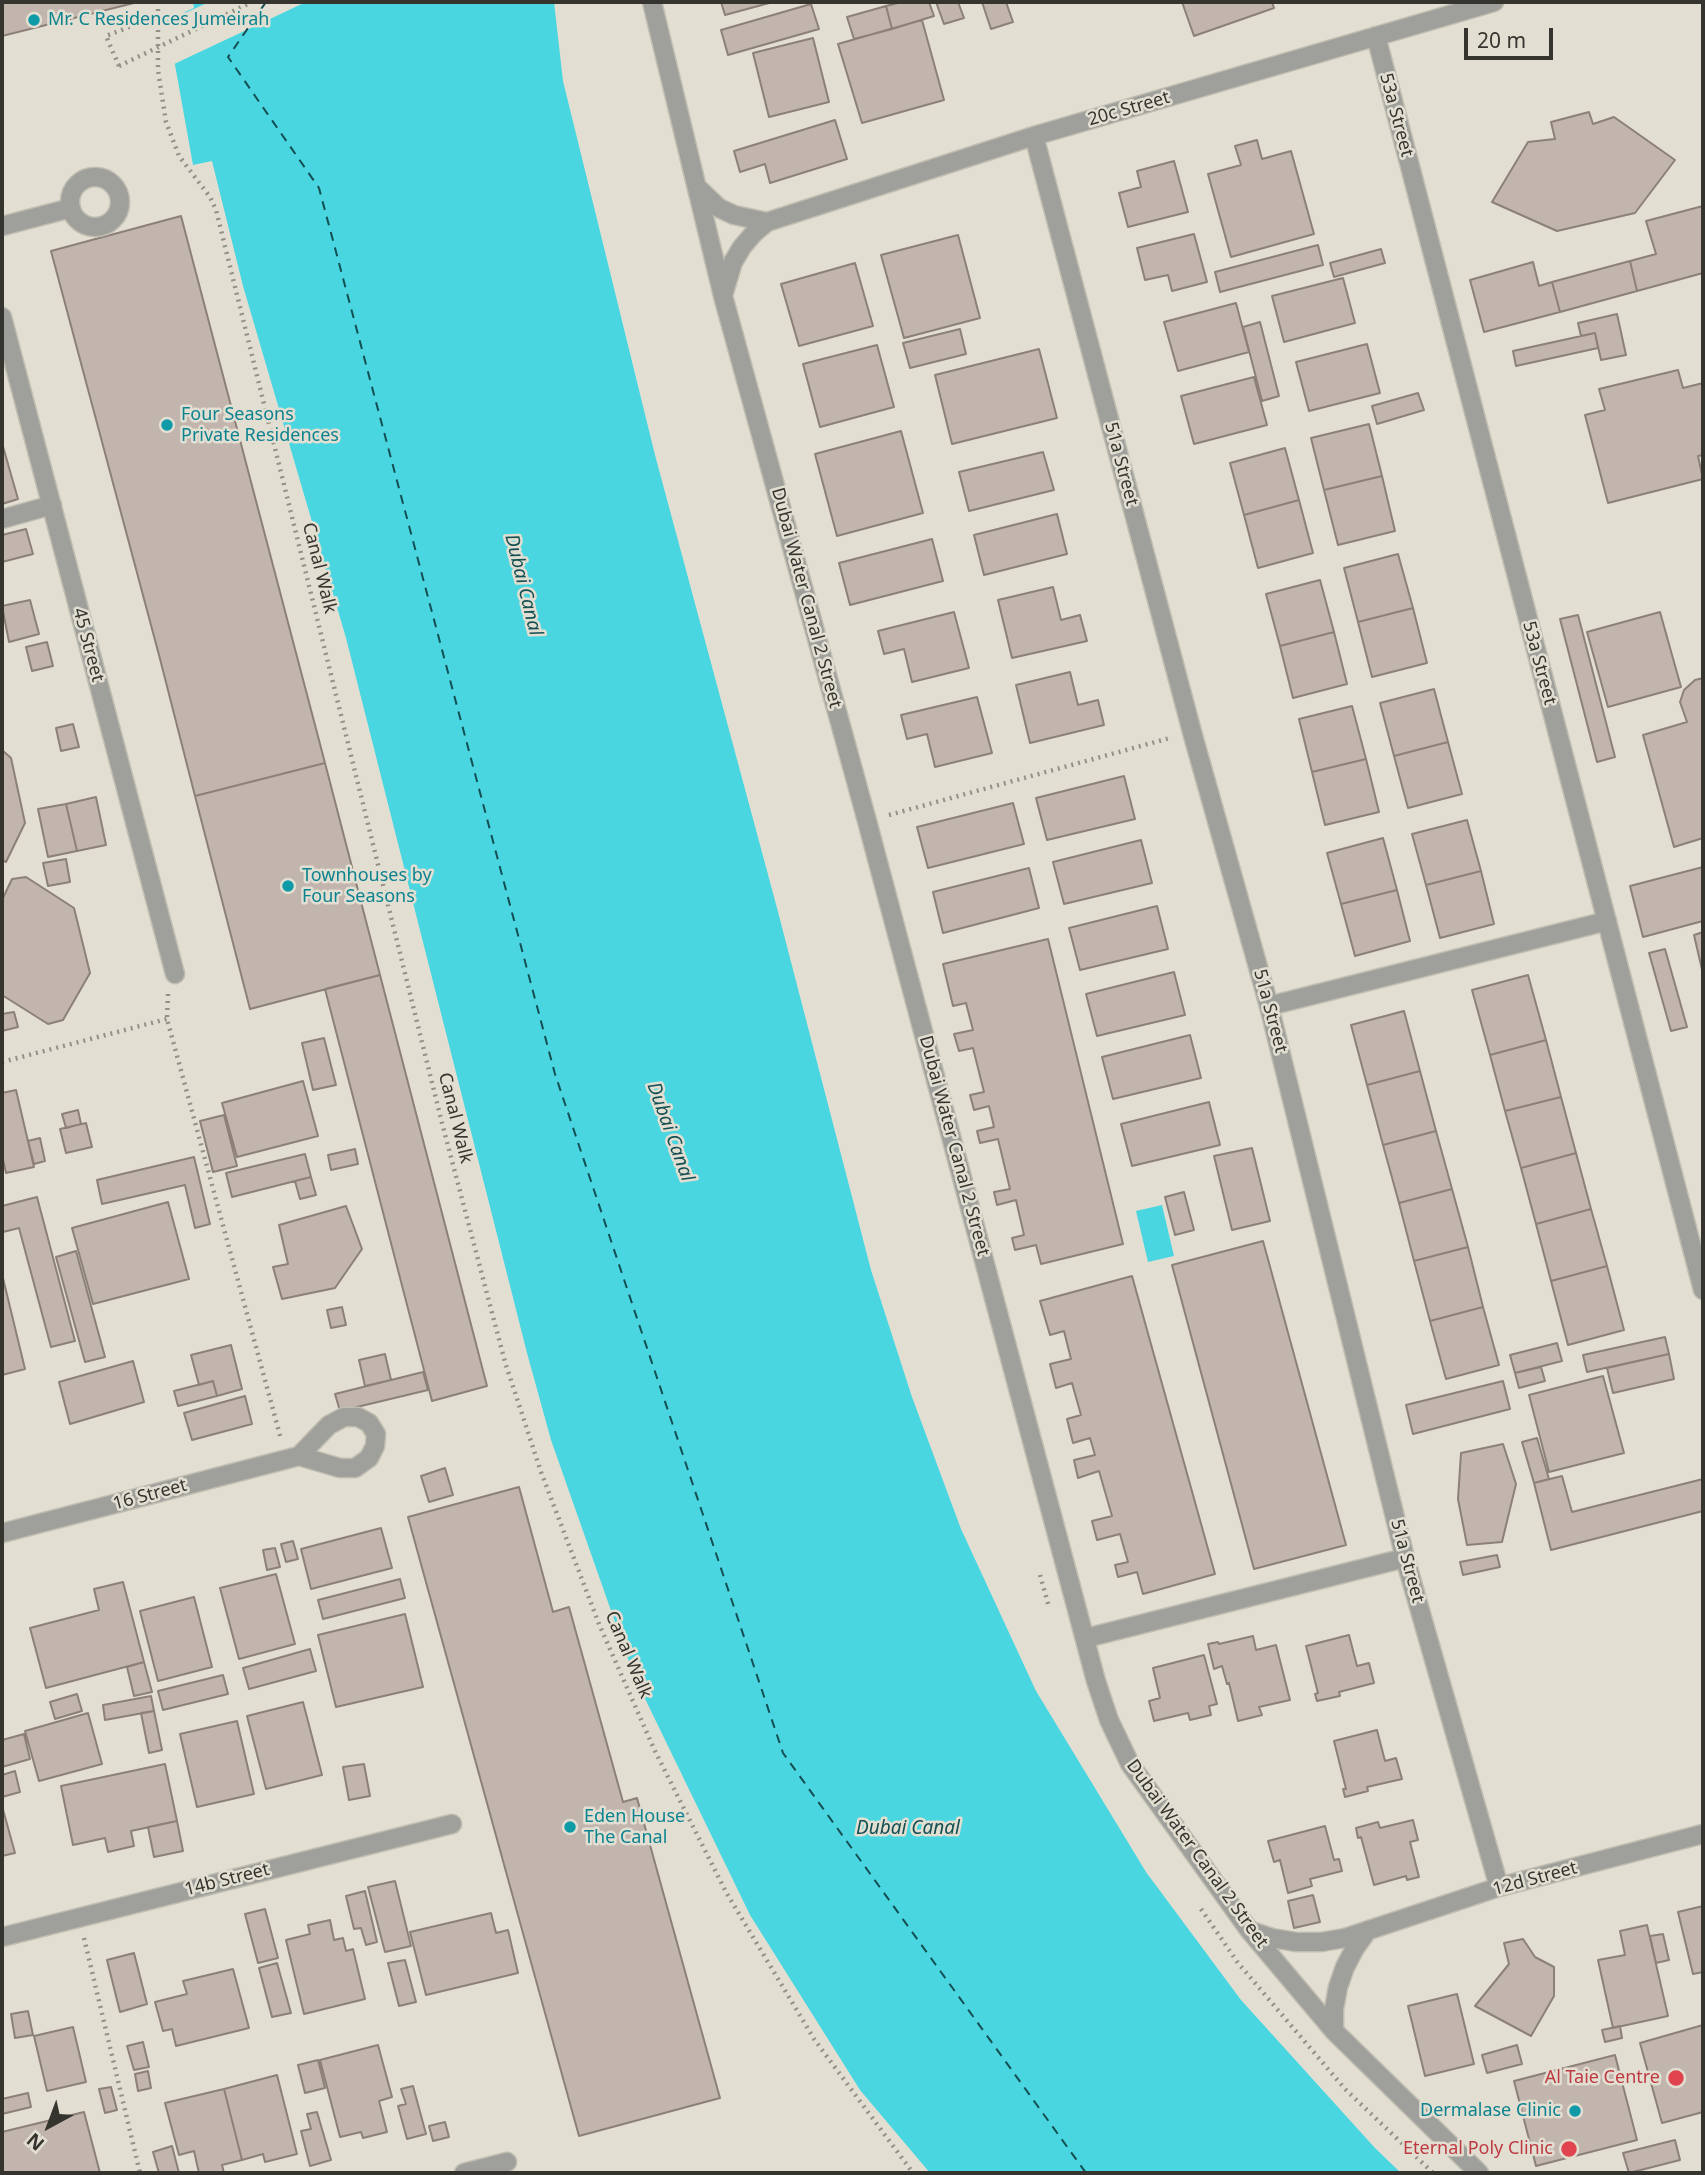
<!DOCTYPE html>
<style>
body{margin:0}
#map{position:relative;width:1705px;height:2175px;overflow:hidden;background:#e2dfd2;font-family:"Noto Sans",sans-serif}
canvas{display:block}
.frame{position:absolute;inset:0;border:4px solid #36342f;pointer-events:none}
.north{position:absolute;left:14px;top:2091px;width:70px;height:70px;-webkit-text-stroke:5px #e2dfd2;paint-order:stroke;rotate:221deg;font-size:19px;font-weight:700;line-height:28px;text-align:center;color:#36342f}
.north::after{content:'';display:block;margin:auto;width:24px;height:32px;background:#36342f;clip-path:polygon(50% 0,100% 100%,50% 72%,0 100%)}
.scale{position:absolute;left:1464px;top:28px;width:89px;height:32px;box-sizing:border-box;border:4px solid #36342f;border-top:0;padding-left:9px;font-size:21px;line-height:24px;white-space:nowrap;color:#36342f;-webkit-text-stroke:5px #e2dfd2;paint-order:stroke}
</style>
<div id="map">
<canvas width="1705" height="2175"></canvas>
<div class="frame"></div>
<div class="north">N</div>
<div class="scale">20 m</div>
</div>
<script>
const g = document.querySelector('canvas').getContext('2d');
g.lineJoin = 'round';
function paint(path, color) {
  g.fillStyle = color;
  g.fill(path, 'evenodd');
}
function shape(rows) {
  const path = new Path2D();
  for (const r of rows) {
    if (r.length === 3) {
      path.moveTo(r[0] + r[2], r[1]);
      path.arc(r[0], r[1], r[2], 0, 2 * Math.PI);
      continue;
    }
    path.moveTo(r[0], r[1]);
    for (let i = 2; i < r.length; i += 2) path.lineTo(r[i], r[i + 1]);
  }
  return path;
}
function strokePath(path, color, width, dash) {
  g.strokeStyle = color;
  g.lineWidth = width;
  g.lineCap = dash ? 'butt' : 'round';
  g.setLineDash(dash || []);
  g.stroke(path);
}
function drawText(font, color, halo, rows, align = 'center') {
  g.font = font + ' "Noto Sans",sans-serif';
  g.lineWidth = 5;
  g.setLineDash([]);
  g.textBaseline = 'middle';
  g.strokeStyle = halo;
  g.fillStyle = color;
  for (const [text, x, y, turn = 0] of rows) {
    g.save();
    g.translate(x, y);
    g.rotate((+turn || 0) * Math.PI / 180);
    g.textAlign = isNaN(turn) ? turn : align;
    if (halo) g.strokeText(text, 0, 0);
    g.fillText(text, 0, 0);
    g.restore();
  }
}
paint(shape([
 [193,2,554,2,563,81,655,455,777,908,871,1270,912,1397,961,1529,1036,1691,1146,1872,1241,2000,1375,2148,1401,2173,930,2173,860,2090,750,1915,634,1676,551,1440,527,1353,346,638,243,286,212,161,193,165,167,20,194,8],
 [1162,1205,1174,1256,1148,1262,1136,1211]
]), '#49d6e0');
paint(shape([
 [209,2,306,2,172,65,164,23]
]), '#e2dfd2');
strokePath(shape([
 [266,2,228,57,319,188,555,1074,783,1753,1086,2173]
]), '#134f53', 2, [9, 7]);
const building = shape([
 [2,2,138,2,2,36,2,2],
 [721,2,773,2,725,15,721,2],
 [902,2,929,2,934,16,892,29,886,6,902,2],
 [936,2,958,2,964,18,944,24,936,2],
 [982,2,1006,2,1013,22,991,29,982,2],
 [1182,2,1272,2,1274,8,1194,36,1182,2],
 [811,4,819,29,728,55,721,30,811,4],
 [886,6,892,29,854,39,847,17,886,6],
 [922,20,944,100,862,123,838,44,922,20],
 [813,38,829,102,769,117,753,53,813,38],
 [1589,112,1593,124,1614,117,1675,160,1635,213,1557,231,1492,202,1528,142,1555,139,1551,122,1589,112],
 [835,120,847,159,770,183,765,164,740,172,734,151,835,120],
 [1257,140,1262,159,1291,151,1314,234,1231,257,1208,174,1241,165,1235,146,1257,140],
 [1174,161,1188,212,1128,227,1119,193,1141,187,1137,171,1174,161],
 [1703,206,1703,273,1637,291,1630,261,1656,254,1646,221,1703,206],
 [181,216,325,763,195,796,159,655,51,251,181,216],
 [1194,234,1207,282,1172,291,1168,275,1145,280,1137,248,1194,234],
 [958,235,980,318,904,338,881,255,958,235],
 [1318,245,1323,265,1220,292,1215,272,1318,245],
 [1381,249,1385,263,1334,277,1330,263,1381,249],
 [1630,261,1637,291,1560,312,1552,282,1630,261],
 [1533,262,1539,286,1552,282,1560,312,1484,332,1470,280,1533,262],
 [855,263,873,326,799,346,781,284,855,263],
 [1343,278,1355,323,1284,342,1272,296,1343,278],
 [1236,303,1249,352,1178,371,1164,322,1236,303],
 [1617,314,1626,355,1601,360,1595,333,1581,336,1578,323,1617,314],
 [1260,322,1279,396,1262,401,1243,327,1260,322],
 [960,329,966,354,910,368,903,343,960,329],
 [1595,333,1598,348,1516,366,1513,351,1595,333],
 [1367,344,1380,393,1309,411,1296,362,1367,344],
 [877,345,894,407,820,427,803,364,877,345],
 [1039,349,1057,418,952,444,935,375,1039,349],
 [1678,370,1683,388,1703,383,1703,455,1698,456,1703,479,1608,503,1585,415,1605,410,1599,389,1678,370],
 [1254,377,1267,425,1194,444,1181,396,1254,377],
 [1418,393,1424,410,1377,424,1372,406,1418,393],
 [1369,424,1382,476,1324,490,1311,438,1369,424],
 [901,431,923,513,837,536,815,454,901,431],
 [2,443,18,499,2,504,2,443],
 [1285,448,1299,500,1244,515,1230,463,1285,448],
 [1043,452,1054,490,969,511,959,472,1043,452],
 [1382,476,1395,531,1338,545,1324,490,1382,476],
 [1299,500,1313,553,1258,568,1244,515,1299,500],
 [1057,514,1067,554,984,575,974,535,1057,514],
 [26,529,33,554,2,562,2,535,26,529],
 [932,539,943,581,850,605,839,563,932,539],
 [1398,554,1413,608,1358,622,1344,568,1398,554],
 [1320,580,1334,632,1280,646,1266,594,1320,580],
 [1053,587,1061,620,1080,615,1087,641,1012,658,998,600,1053,587],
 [30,600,39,634,9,642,2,606,30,600],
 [1413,608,1427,663,1372,677,1358,622,1413,608],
 [954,612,969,668,912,682,904,649,884,654,878,631,954,612],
 [1660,612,1681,687,1608,707,1587,632,1660,612],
 [1578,615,1615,757,1597,762,1560,619,1578,615],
 [1334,632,1347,684,1293,698,1280,646,1334,632],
 [47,642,53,666,32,671,26,647,47,642],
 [1070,672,1078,705,1098,700,1104,725,1030,743,1016,685,1070,672],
 [1703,678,1703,838,1674,847,1643,735,1687,722,1680,702,1684,690,1695,680,1703,678],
 [1434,689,1448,742,1394,756,1380,703,1434,689],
 [977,697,992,753,935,767,927,734,907,739,901,715,977,697],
 [1352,706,1366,759,1312,772,1299,719,1352,706],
 [73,724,79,747,61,751,56,728,73,724],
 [1448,742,1462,794,1408,808,1394,756,1448,742],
 [2,750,11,758,25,823,6,862,2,860,2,750],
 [1366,759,1379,812,1325,825,1312,772,1366,759],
 [325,763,380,975,250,1009,195,796,325,763],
 [1124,776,1135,819,1047,840,1036,798,1124,776],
 [96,797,106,845,77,851,66,804,96,797],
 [1013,803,1024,844,928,868,917,827,1013,803],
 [66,804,77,851,48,857,38,809,66,804],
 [1467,820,1481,871,1426,885,1412,834,1467,820],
 [1383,838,1397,890,1341,904,1327,853,1383,838],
 [1141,840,1152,883,1064,904,1053,862,1141,840],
 [66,859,70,882,48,886,43,863,66,859],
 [1703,867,1703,921,1643,937,1630,886,1703,867],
 [1029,868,1039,908,943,933,933,892,1029,868],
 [1481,871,1494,924,1440,938,1426,885,1481,871],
 [26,877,74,908,90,973,63,1020,48,1024,2,995,2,900,12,879,26,877],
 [1397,890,1410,941,1355,956,1341,904,1397,890],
 [1157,906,1168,949,1080,970,1069,928,1157,906],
 [1703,932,1703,974,1694,935,1703,932],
 [1048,939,1123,1244,1041,1264,1036,1245,1015,1250,1012,1238,1024,1235,1016,1200,997,1205,994,1192,1010,1189,998,1139,980,1143,977,1131,994,1127,989,1106,974,1110,970,1095,984,1092,973,1048,959,1051,954,1034,973,1030,966,1003,953,1006,943,964,1048,939],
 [1665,949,1687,1027,1671,1031,1649,953,1665,949],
 [1174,972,1185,1015,1097,1036,1086,994,1174,972],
 [380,975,487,1386,432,1401,325,989,380,975],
 [1528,975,1546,1040,1490,1055,1472,990,1528,975],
 [1404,1011,1420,1071,1367,1085,1351,1025,1404,1011],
 [14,1012,18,1027,2,1031,2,1014,14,1012],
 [1190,1035,1201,1078,1113,1099,1102,1057,1190,1035],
 [324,1038,336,1085,313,1090,302,1043,324,1038],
 [1546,1040,1561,1097,1505,1111,1490,1055,1546,1040],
 [1420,1071,1436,1131,1383,1145,1367,1085,1420,1071],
 [303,1081,318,1136,237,1157,222,1103,303,1081],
 [16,1090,34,1167,6,1173,2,1155,2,1093,16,1090],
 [1561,1097,1576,1153,1521,1168,1505,1111,1561,1097],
 [1209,1102,1220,1145,1132,1166,1121,1124,1209,1102],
 [78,1110,81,1124,66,1128,62,1114,78,1110],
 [224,1115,237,1166,213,1172,200,1121,224,1115],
 [86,1123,92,1147,66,1153,60,1129,86,1123],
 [1436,1131,1452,1189,1399,1203,1383,1145,1436,1131],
 [40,1138,45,1161,34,1164,28,1141,40,1138],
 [1252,1148,1270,1221,1232,1230,1214,1156,1252,1148],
 [355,1149,358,1164,331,1170,328,1155,355,1149],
 [1576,1153,1591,1209,1536,1224,1521,1168,1576,1153],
 [305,1154,311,1177,232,1197,226,1173,305,1154],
 [194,1157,210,1224,195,1228,185,1185,102,1204,97,1180,194,1157],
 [311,1177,316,1195,300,1199,295,1181,311,1177],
 [1452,1189,1468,1247,1414,1261,1399,1203,1452,1189],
 [1184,1192,1194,1230,1175,1235,1165,1197,1184,1192],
 [37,1197,75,1341,51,1347,19,1228,3,1232,2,1225,2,1206,37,1197],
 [168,1202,189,1279,93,1304,72,1228,168,1202],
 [346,1206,362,1249,335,1288,282,1299,273,1267,288,1264,279,1225,346,1206],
 [1591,1209,1607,1266,1551,1281,1536,1224,1591,1209],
 [1263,1241,1346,1545,1254,1569,1172,1265,1263,1241],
 [1468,1247,1483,1307,1430,1321,1414,1261,1468,1247],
 [76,1251,105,1357,85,1362,56,1257,76,1251],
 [1607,1266,1624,1330,1568,1345,1551,1281,1607,1266],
 [2,1274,25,1369,2,1375,2,1274],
 [1132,1276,1215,1574,1143,1594,1137,1572,1118,1577,1115,1565,1128,1562,1120,1534,1097,1540,1092,1521,1112,1516,1099,1471,1078,1478,1074,1460,1095,1455,1090,1438,1073,1443,1067,1419,1081,1415,1072,1383,1056,1388,1050,1364,1071,1359,1064,1331,1050,1335,1040,1301,1132,1276],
 [342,1307,346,1325,331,1328,327,1310,342,1307],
 [1483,1307,1499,1365,1446,1379,1430,1321,1483,1307],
 [1665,1337,1669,1354,1587,1372,1583,1355,1665,1337],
 [1557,1343,1562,1361,1515,1373,1510,1355,1557,1343],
 [231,1345,242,1389,217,1396,213,1381,199,1385,191,1355,231,1345],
 [385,1354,391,1380,365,1386,359,1360,385,1354],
 [1669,1354,1674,1379,1613,1393,1607,1368,1669,1354],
 [133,1361,144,1402,70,1424,59,1382,133,1361],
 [1541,1367,1545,1381,1519,1388,1515,1373,1541,1367],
 [423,1372,428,1390,340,1411,335,1394,423,1372],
 [1603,1376,1624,1453,1549,1472,1529,1395,1603,1376],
 [213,1381,217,1396,178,1406,174,1391,213,1381],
 [1503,1381,1510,1409,1413,1434,1406,1405,1503,1381],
 [245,1396,252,1424,192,1440,184,1413,245,1396],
 [1537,1438,1549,1479,1534,1483,1522,1442,1537,1438],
 [1503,1444,1516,1484,1502,1542,1467,1545,1458,1499,1461,1453,1503,1444],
 [445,1468,453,1495,429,1502,421,1476,445,1468],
 [1562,1476,1572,1512,1703,1479,1703,1511,1551,1550,1534,1483,1562,1476],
 [519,1487,553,1612,569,1607,623,1802,637,1798,720,2098,579,2136,408,1517,519,1487],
 [381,1528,392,1568,311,1589,301,1549,381,1528],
 [293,1541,298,1559,286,1562,281,1544,293,1541],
 [275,1548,280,1567,267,1570,263,1550,275,1548],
 [1497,1555,1500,1567,1463,1575,1460,1562,1497,1555],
 [276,1574,295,1644,239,1659,220,1588,276,1574],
 [400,1579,405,1598,323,1619,318,1600,400,1579],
 [123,1582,144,1662,46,1688,30,1628,99,1610,94,1589,123,1582],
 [194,1597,212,1667,158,1681,140,1611,194,1597],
 [405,1614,423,1687,336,1707,318,1635,405,1614],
 [1349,1635,1357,1666,1369,1663,1374,1683,1339,1692,1340,1696,1317,1701,1315,1694,1318,1693,1306,1646,1349,1635],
 [1253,1636,1256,1650,1276,1645,1290,1700,1259,1707,1262,1715,1238,1721,1229,1683,1227,1684,1222,1666,1214,1669,1208,1644,1218,1642,1219,1644,1253,1636],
 [310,1649,316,1671,249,1689,243,1668,310,1649],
 [1204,1655,1217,1704,1209,1706,1211,1715,1190,1720,1188,1713,1154,1721,1149,1701,1160,1698,1153,1668,1204,1655],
 [144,1662,152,1692,134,1696,127,1667,144,1662],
 [223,1675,228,1694,163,1710,158,1691,223,1675],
 [77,1694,82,1711,55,1719,50,1702,77,1694],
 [151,1696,154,1711,105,1720,103,1705,151,1696],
 [303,1702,322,1775,266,1789,247,1716,303,1702],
 [154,1711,162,1750,149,1753,141,1713,154,1711],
 [88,1713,102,1764,39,1781,25,1731,88,1713],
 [237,1721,254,1794,197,1807,180,1734,237,1721],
 [1377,1730,1385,1761,1396,1758,1402,1779,1367,1787,1368,1791,1345,1797,1343,1789,1346,1789,1334,1741,1377,1730],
 [24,1734,30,1759,2,1767,2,1740,24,1734],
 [165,1764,177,1821,131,1831,134,1846,108,1852,105,1838,73,1845,61,1786,165,1764],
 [364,1764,370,1796,349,1800,343,1767,364,1764],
 [15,1771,20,1792,2,1797,2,1775,15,1771],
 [2,1806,15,1853,2,1856,2,1806],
 [1413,1820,1418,1840,1410,1842,1419,1877,1407,1880,1406,1876,1374,1885,1361,1837,1358,1838,1356,1828,1378,1822,1380,1828,1413,1820],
 [177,1821,183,1851,154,1857,148,1827,177,1821],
 [1325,1826,1334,1860,1339,1859,1342,1871,1310,1879,1312,1886,1288,1893,1280,1860,1274,1862,1268,1841,1325,1826],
 [395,1881,411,1946,385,1952,368,1887,395,1881],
 [365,1891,377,1942,366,1945,361,1928,354,1929,346,1896,365,1891],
 [1313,1895,1320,1922,1294,1928,1288,1901,1313,1895],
 [1703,1906,1703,1972,1693,1974,1678,1912,1703,1906],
 [265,1909,278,1958,258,1963,245,1914,265,1909],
 [491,1913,496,1933,508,1930,518,1973,426,1995,410,1932,491,1913],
 [330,1920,334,1940,343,1938,346,1951,353,1949,365,1999,304,2014,286,1940,310,1934,308,1925,330,1920],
 [1647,1925,1668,2016,1613,2028,1598,1960,1625,1955,1620,1931,1647,1925],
 [1663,1934,1669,1960,1656,1963,1650,1936,1663,1934],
 [1523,1939,1535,1957,1554,1967,1554,1996,1531,2036,1475,2006,1509,1964,1504,1943,1523,1939],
 [134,1953,147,2004,120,2012,107,1960,134,1953],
 [405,1960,416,2002,399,2006,388,1963,405,1960],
 [277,1963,291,2013,272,2017,259,1968,277,1963],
 [233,1969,249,2028,176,2046,172,2029,163,2031,155,2002,187,1994,183,1981,233,1969],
 [1457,1994,1474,2064,1425,2076,1408,2006,1457,1994],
 [28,2011,33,2035,15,2038,11,2014,28,2011],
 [1703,2025,1703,2112,1662,2123,1640,2043,1703,2025],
 [1620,2026,1622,2038,1605,2042,1602,2030,1620,2026],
 [73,2027,86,2082,47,2091,34,2036,73,2027],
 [143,2042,149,2067,134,2070,127,2046,143,2042],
 [378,2045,392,2097,379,2101,387,2132,363,2138,361,2132,340,2137,320,2060,378,2045],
 [1517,2045,1522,2064,1487,2073,1482,2055,1517,2045],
 [1615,2055,1637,2140,1536,2166,1514,2081,1615,2055],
 [318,2060,325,2088,305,2093,298,2065,318,2060],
 [148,2071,151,2088,138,2091,135,2074,148,2071],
 [277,2075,297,2154,265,2162,263,2154,242,2160,224,2089,277,2075],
 [413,2086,426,2134,407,2139,398,2106,406,2104,401,2089,413,2086],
 [111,2087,117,2110,105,2113,99,2089,111,2087],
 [224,2089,242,2160,222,2165,224,2173,199,2173,194,2151,179,2155,165,2103,224,2089],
 [28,2093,31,2107,2,2114,2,2099,28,2093],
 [84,2112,100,2173,2,2173,2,2132,84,2112],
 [317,2112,331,2160,310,2166,301,2131,311,2129,307,2114,317,2112],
 [445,2122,449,2137,433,2141,429,2126,445,2122],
 [1675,2140,1680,2160,1629,2173,1623,2153,1675,2140],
 [172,2146,179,2173,159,2173,153,2152,172,2146]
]);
paint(building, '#c2b5ae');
strokePath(building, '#8c8079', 2);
const service = shape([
 [95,202,25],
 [2,226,71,208],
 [2,519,52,505],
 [1269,1006,1607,921],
 [1086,1638,1405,1558]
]);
const minor = shape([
 [652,2,723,296,867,821,1096,1681,1109,1720,1130,1764,1249,1930,1334,2031,1479,2173],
 [1376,36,1703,1290],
 [1034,136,1192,732,1269,1006,1405,1558,1499,1887],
 [697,187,719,208,734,215,767,222],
 [724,292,733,262,742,247,754,233,767,222,1034,136,1494,2],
 [2,317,175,974],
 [2,1533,299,1456,329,1425,344,1417,358,1417,369,1423,376,1434,375,1446,369,1458,355,1468,340,1468,299,1456],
 [1251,1931,1272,1938,1296,1942,1321,1942,1345,1938,1499,1887,1703,1834],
 [2,1937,452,1824],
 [1334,2031,1334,2009,1338,1987,1345,1967,1355,1948,1368,1930],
 [464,2173,507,2162]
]);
strokePath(service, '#c0bdb1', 21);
strokePath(minor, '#c0bdb1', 21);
strokePath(shape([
 [158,2,158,70,166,122,179,156,210,197,216,210,442,1123,505,1362,541,1472,599,1624,654,1749,726,1892,814,2039,913,2173],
 [119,66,106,36,157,16],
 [889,815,1170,738],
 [168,994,167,1019,281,1439],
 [2,1062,167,1019],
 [1040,1575,1049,1607],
 [1201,1909,1238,1963,1345,2089,1433,2173],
 [84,1938,140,2173]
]), '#939187', 4.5, [2, 5]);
strokePath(service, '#9fa09b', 18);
strokePath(minor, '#9fa09b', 18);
strokePath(shape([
 [119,66,252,2]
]), '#939187', 4.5, [2, 5]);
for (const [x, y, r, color] of [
 [34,20,7,"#0f9aa8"],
 [167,425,7,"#0f9aa8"],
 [288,886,7,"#0f9aa8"],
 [570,1827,7,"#0f9aa8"],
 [1676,2078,9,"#e0444e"],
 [1575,2111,7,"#0f9aa8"],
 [1569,2149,9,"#e0444e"]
]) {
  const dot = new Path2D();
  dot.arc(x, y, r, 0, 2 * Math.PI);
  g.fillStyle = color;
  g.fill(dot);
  strokePath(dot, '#e2dfd2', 2.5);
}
drawText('18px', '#0d838f', '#e2dfd2', [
 ["Mr. C Residences Jumeirah",48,20],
 ["Four Seasons",181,415],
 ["Private Residences",181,436],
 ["Townhouses by",302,876],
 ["Four Seasons",302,897],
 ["Eden House",584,1817],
 ["The Canal",584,1838],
 ["Dermalase Clinic",1561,2111,"right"]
], 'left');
drawText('18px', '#36342f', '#e2dfd2', [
 ["20c Street",1129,109,-16],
 ["53a Street",1396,115,75],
 ["51a Street",1121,464,75],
 ["Canal Walk",319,568,76],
 ["Dubai Water Canal 2 Street",806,598,75],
 ["45 Street",88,645,75],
 ["53a Street",1539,663,75],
 ["51a Street",1270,1011,75],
 ["Canal Walk",455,1118,76],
 ["Dubai Water Canal 2 Street",954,1146,75],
 ["16 Street",150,1495,-15],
 ["51a Street",1407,1561,75],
 ["Canal Walk",628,1655,67],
 ["Dubai Water Canal 2 Street",1197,1854,54],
 ["12d Street",1535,1879,-15],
 ["14b Street",227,1880,-14]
]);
drawText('18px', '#be3a42', '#e2dfd2', [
 ["Al Taie Centre",1660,2078],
 ["Eternal Poly Clinic",1553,2149]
], 'right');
drawText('italic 19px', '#134f53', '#e2dfd2', [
 ["Dubai Canal",523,585,76],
 ["Dubai Canal",670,1132,70],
 ["Dubai Canal",908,1829]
]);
</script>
